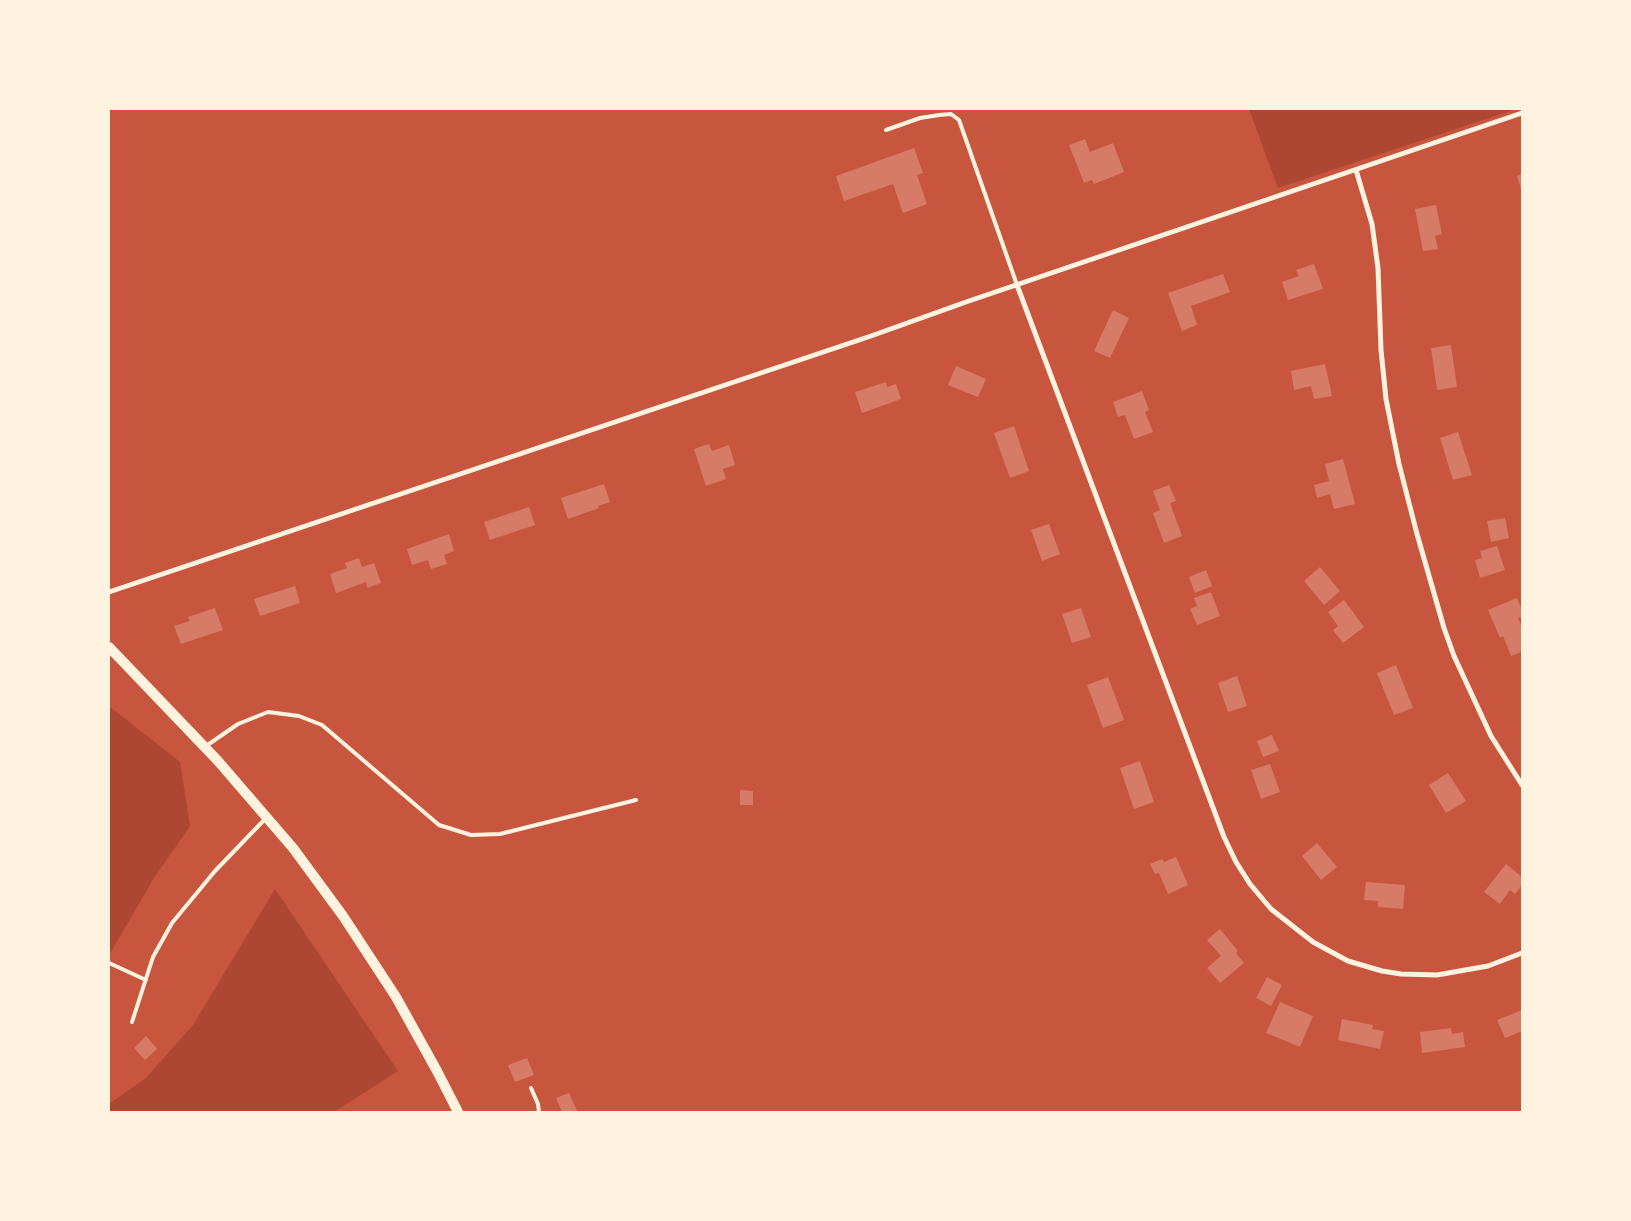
<!DOCTYPE html>
<style>
body{margin:0}
#map{position:relative;width:1631px;height:1221px;overflow:hidden;background:#c8553d;font-family:"PT Sans",sans-serif}
canvas{display:block}
.frame{position:absolute;inset:0;border:110px solid #fff3e0;pointer-events:none}
</style>
<div id="map">
<canvas width="1631" height="1221"></canvas>
<div class="frame"></div>
</div>
<script>
const g = document.querySelector('canvas').getContext('2d');
g.lineJoin = 'round';
function paint(path, color) {
  g.fillStyle = color;
  g.fill(path, 'evenodd');
}
function shape(rows) {
  const path = new Path2D();
  for (const r of rows) {
    path.moveTo(r[0], r[1]);
    for (let i = 2; i < r.length; i += 2) path.lineTo(r[i], r[i + 1]);
  }
  return path;
}
function strokePath(path, color, width, dash) {
  g.strokeStyle = color;
  g.lineWidth = width;
  g.lineCap = dash ? 'butt' : 'round';
  g.setLineDash(dash || []);
  g.stroke(path);
}
paint(shape([
 [1249,109,1516,109,1278,188],
 [109,706,180,762,190,826,154,878,109,955],
 [275,889,398,1071,334,1112,109,1112,109,1104,146,1078,193,1025]
]), '#ae4732');
paint(shape([
 [1085,139,1090,152,1113,143,1124,172,1094,184,1092,180,1084,183,1069,145],
 [914,148,923,173,917,175,927,204,903,213,893,184,844,201,836,176],
 [1522,174,1522,192,1517,176],
 [1436,205,1442,234,1435,236,1438,249,1423,251,1415,209],
 [1314,264,1323,289,1288,300,1282,282,1299,276,1296,270],
 [1223,274,1230,292,1191,306,1197,325,1182,331,1168,293],
 [1113,310,1129,318,1110,358,1094,351],
 [1451,345,1457,387,1437,390,1431,348],
 [1325,364,1332,396,1314,399,1311,386,1294,390,1291,371],
 [956,366,986,379,978,397,948,385],
 [886,382,887,387,896,384,901,399,862,413,855,392],
 [1142,391,1149,410,1145,412,1153,432,1134,439,1125,415,1118,417,1113,402],
 [1014,426,1029,471,1010,478,994,433],
 [1458,432,1472,475,1453,480,1440,438],
 [709,444,712,451,729,445,735,465,723,469,726,479,706,486,694,449],
 [1343,459,1355,504,1334,509,1330,494,1317,498,1314,485,1329,481,1325,464],
 [604,484,610,502,598,506,599,508,568,519,561,498],
 [1169,485,1176,501,1170,503,1182,536,1164,543,1153,513,1160,510,1153,491],
 [529,507,535,525,490,540,484,522],
 [1505,518,1509,538,1491,542,1487,521],
 [1049,524,1060,554,1042,561,1031,530],
 [449,534,454,551,444,555,447,564,431,569,428,560,412,565,407,549],
 [1497,546,1505,570,1480,578,1475,560,1482,558,1480,551],
 [359,558,362,567,374,563,381,583,367,588,366,582,336,593,330,574,347,568,345,563],
 [1320,567,1340,591,1324,605,1304,581],
 [1206,570,1212,586,1195,593,1189,577],
 [295,586,300,603,260,616,254,599],
 [1211,592,1220,616,1197,625,1190,609,1197,606,1194,598],
 [1517,598,1522,610,1522,617,1518,618,1522,628,1522,652,1511,656,1503,636,1500,638,1488,610],
 [1344,600,1364,627,1343,643,1333,630,1338,626,1328,612],
 [215,608,223,630,181,644,174,626,190,621,188,617],
 [1081,608,1091,637,1072,643,1062,614],
 [1396,665,1413,708,1394,715,1377,673],
 [1237,676,1247,706,1228,712,1218,683],
 [1108,677,1124,720,1103,728,1087,685],
 [1272,735,1279,751,1263,757,1257,741],
 [1140,761,1154,802,1134,809,1120,768],
 [1270,764,1280,792,1261,799,1251,770],
 [1448,773,1466,801,1446,813,1429,785],
 [740,790,753,791,753,805,740,805],
 [1317,843,1337,867,1321,880,1302,856],
 [1176,857,1188,885,1168,894,1159,873,1155,874,1150,864,1162,859,1164,862],
 [1506,864,1522,877,1522,885,1515,894,1510,890,1500,904,1484,892],
 [1366,882,1405,885,1403,909,1378,907,1378,901,1364,900],
 [1220,929,1238,951,1236,953,1244,963,1220,983,1207,968,1221,956,1207,940],
 [1267,977,1282,985,1271,1006,1256,998],
 [1280,1002,1313,1016,1300,1047,1266,1033],
 [1522,1010,1522,1031,1505,1038,1497,1020],
 [1342,1019,1373,1025,1372,1029,1384,1031,1380,1049,1338,1040],
 [1451,1028,1452,1034,1463,1032,1465,1047,1422,1053,1420,1032],
 [146,1036,157,1049,145,1060,134,1048],
 [527,1058,534,1075,515,1082,508,1065],
 [569,1093,577,1111,562,1112,556,1098]
]), '#d67c66');
strokePath(shape([
 [886,130,920,118,939,115,951,114,959,120,1017,285],
 [206,746,238,724,268,712,299,716,322,725,439,825,471,835,500,834,636,800],
 [109,963,146,980],
 [132,1022,153,957,172,923,215,871,266,818],
 [531,1088,538,1104,539,1112]
]), '#fff3e0', 4);
strokePath(shape([
 [1356,170,1372,224,1378,268,1381,350,1386,399,1399,464,1417,534,1444,628,1454,656,1491,736,1522,785],
 [1017,285,1224,837,1236,862,1250,884,1271,909,1313,942,1348,961,1382,971,1401,974,1437,975,1488,966,1522,953],
 [109,592,871,336,966,302,1522,113]
]), '#fff3e0', 5);
strokePath(shape([
 [109,647,218,761,293,848,343,916,396,997,437,1071,458,1112]
]), '#fff3e0', 10);
</script>
